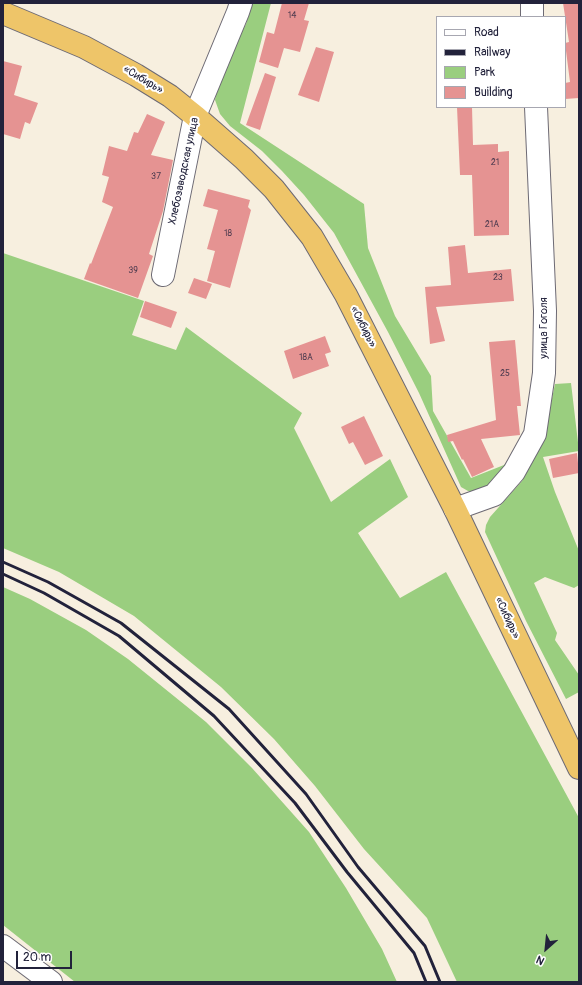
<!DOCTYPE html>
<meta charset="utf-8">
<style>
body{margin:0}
#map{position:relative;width:582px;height:985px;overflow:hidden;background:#f7efdf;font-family:Pangolin,sans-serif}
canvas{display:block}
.frame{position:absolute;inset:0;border:4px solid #22223b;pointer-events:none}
.legend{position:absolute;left:436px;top:16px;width:130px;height:92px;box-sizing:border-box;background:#fff;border:1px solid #a7a7b1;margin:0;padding:5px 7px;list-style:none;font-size:12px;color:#22223b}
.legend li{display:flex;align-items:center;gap:8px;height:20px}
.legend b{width:20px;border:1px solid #a7a7b1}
.north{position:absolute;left:526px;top:929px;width:40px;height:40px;-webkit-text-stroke:3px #fff;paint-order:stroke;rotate:207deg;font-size:11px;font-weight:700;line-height:16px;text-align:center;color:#22223b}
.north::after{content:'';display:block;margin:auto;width:14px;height:18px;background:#22223b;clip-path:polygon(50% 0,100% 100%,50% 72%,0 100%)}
.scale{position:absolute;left:16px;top:951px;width:56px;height:18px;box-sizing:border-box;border:2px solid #22223b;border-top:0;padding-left:5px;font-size:12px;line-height:14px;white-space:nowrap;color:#22223b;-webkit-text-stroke:3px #fff;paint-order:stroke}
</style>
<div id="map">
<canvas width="582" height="985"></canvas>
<div class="frame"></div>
<ul class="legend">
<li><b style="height:5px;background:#fff"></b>Road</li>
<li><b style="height:5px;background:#22223b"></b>Railway</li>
<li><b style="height:11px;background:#9ace7f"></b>Park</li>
<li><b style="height:11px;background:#e59392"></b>Building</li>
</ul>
<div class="north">N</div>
<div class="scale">20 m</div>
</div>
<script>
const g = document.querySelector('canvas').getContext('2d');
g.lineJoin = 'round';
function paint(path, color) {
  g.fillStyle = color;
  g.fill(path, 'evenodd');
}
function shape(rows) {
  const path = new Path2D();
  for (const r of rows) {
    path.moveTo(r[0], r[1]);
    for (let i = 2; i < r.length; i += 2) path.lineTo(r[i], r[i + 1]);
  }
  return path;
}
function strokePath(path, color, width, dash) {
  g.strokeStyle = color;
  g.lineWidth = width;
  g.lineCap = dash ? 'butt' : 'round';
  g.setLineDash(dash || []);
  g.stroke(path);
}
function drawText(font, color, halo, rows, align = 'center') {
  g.font = font + ' Pangolin,sans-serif';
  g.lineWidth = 4;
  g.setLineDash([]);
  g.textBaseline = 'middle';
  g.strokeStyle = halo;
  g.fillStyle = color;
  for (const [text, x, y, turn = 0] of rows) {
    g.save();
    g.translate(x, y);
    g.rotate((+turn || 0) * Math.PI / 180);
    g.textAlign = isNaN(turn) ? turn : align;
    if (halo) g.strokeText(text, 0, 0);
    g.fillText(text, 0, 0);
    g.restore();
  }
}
paint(shape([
 [252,3,271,3,240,123,364,204,368,248,395,316,431,376,433,411,471,478,504,465,515,452,490,485,475,492,468,491,461,487,419,393,388,332,334,233,304,195,282,171,262,151,230,126,220,114,215,100,217,87,226,60,246,24],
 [3,253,144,301,132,335,176,350,186,327,302,413,294,428,331,502,390,459,408,497,358,533,400,598,446,572,579,818,579,982,457,982,427,918,364,849,315,786,274,739,221,687,134,616,59,572,3,548],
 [571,383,579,451,543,457,555,492,579,551,579,585,574,588,545,577,534,583,557,633,555,640,579,675,579,692,566,699,526,621,485,532,486,525,490,517,522,481,543,442,555,384],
 [3,587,30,599,86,630,128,659,206,722,252,768,309,832,346,888,382,949,397,982,75,982,3,925]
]), '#9ace7f');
paint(shape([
 [282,3,309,3,304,20,309,21,300,52,284,48,278,68,259,62,267,32,274,34],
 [563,3,579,3,579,98,565,99,565,83,570,82,565,43,569,42],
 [316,47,334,52,319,102,298,95],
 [3,61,22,66,14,95,38,103,30,124,25,122,20,139,3,134],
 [265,73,276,77,260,130,246,125],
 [457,107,472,107,473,145,498,144,498,152,509,151,509,235,474,236,472,175,460,175],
 [147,114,165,122,151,155,173,160,163,211,149,254,153,256,138,298,84,279,90,263,91,264,113,207,102,202,109,177,102,175,109,146,127,151,134,132,138,133],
 [208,189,250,200,248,207,251,210,230,288,207,281,215,251,207,249,218,210,203,206],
 [465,245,468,273,511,269,514,301,436,307,445,341,430,344,425,287,451,285,448,247],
 [194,278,212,284,206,299,188,293],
 [145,301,177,312,171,328,140,317],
 [325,336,331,352,325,354,329,366,293,379,284,351],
 [515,340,521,406,517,406,520,435,481,439,494,467,472,477,463,459,462,460,453,441,448,442,447,435,496,420,489,342],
 [364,416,383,456,365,465,353,442,349,444,341,427],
 [577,453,579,473,553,478,549,459]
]), '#e59392');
const minor = shape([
 [532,3,532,17],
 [163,275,195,116,238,12,241,3],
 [455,509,494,495,514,472,535,434,544,373,545,311,536,107],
 [3,946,51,982]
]);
const highway = shape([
 [3,13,84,47,136,75,170,96,195,116,244,159,274,189,312,237,346,295,455,509,579,768]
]);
strokePath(minor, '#6d6a74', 24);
strokePath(highway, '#6d6a74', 24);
strokePath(minor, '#fff', 22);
strokePath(highway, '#eec569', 22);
strokePath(shape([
 [3,562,48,582,121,623,229,709,306,794,358,867,425,946,440,982],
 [3,574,44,593,119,636,214,716,295,803,347,872,414,953,426,982]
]), '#22223b', 3);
drawText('9px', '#533e51', null, [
 ["14",292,16],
 ["21",495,163],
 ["37",156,177],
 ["21А",492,225],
 ["18",228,234],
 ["39",133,271],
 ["23",498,278],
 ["18А",306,358],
 ["25",505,374]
]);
drawText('11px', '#22223b', '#fff', [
 ["«Сибирь»",143,80,31],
 ["Хлебозаводская улица",184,171,-78],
 ["«Сибирь»",363,327,63],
 ["улица Гоголя",544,328,-90],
 ["«Сибирь»",507,618,65]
]);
</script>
